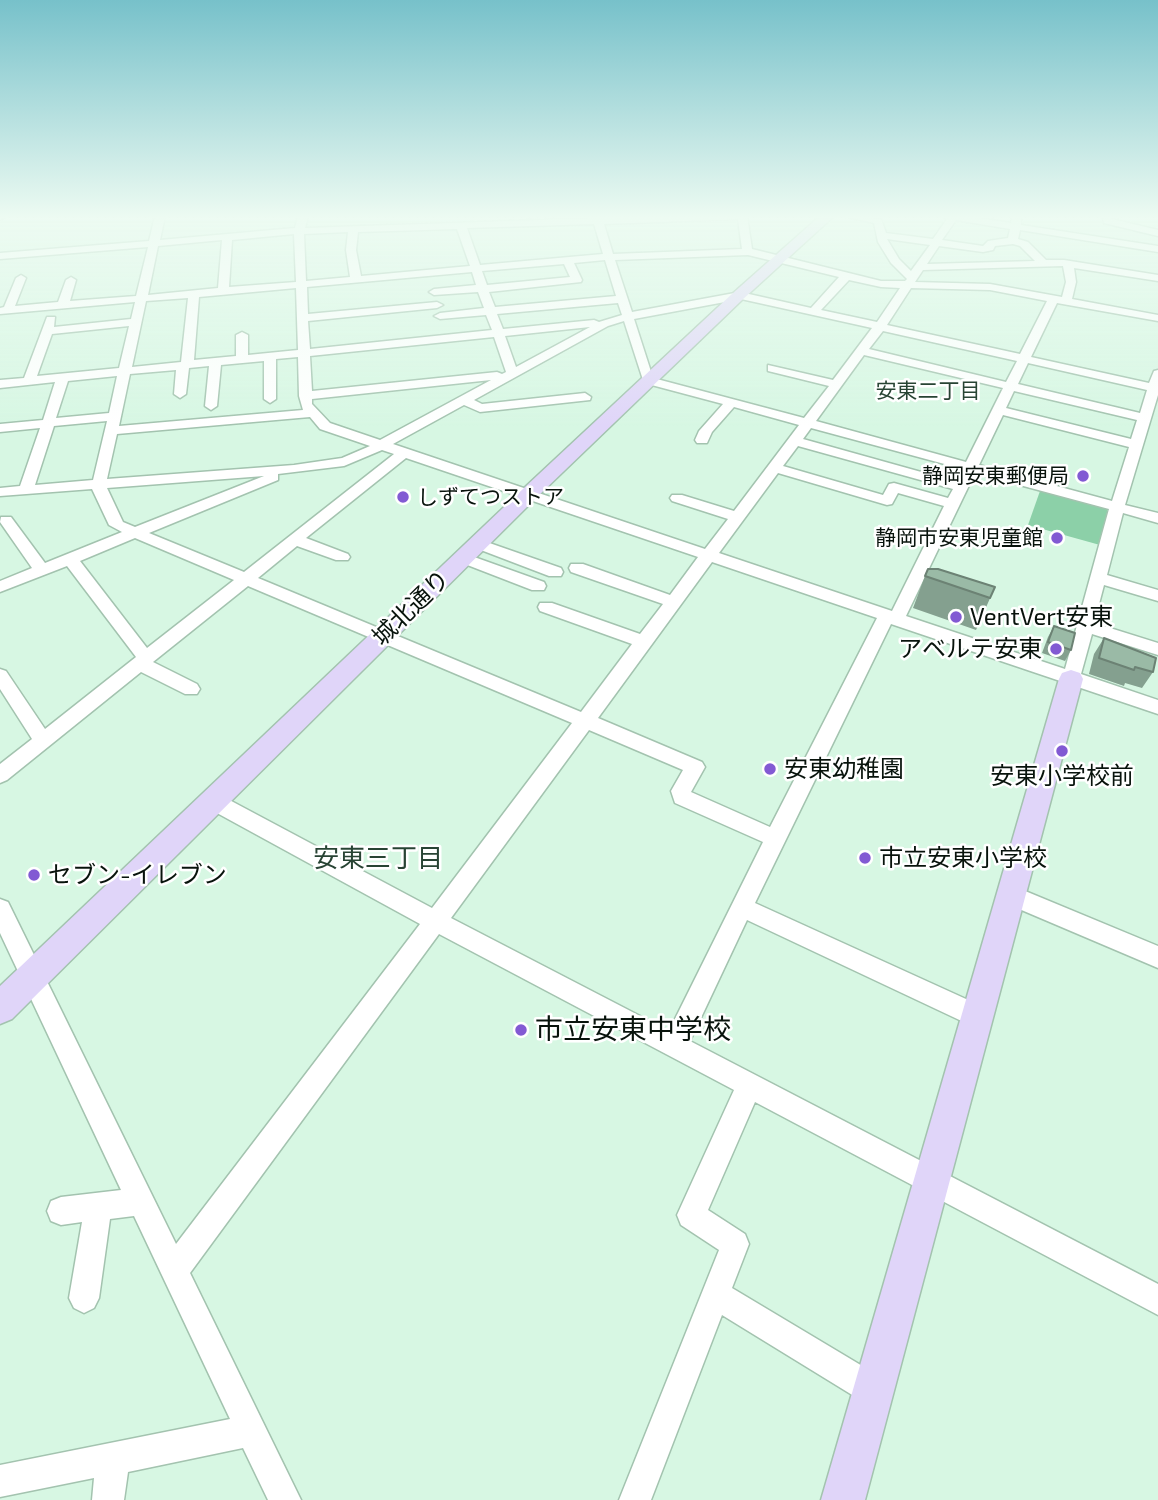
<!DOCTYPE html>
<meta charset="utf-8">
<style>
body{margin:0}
canvas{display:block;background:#d7f7e3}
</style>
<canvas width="1158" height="1500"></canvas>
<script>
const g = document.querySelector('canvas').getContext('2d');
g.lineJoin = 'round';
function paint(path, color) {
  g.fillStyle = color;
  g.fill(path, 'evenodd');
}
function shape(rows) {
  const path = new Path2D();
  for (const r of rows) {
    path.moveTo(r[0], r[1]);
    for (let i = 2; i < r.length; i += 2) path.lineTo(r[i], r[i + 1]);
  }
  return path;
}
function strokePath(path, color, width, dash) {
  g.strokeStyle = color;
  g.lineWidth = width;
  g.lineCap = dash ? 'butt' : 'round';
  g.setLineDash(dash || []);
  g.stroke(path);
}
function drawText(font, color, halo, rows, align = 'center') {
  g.font = font + ' "Exo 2","Noto Sans JP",sans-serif';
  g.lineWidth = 5;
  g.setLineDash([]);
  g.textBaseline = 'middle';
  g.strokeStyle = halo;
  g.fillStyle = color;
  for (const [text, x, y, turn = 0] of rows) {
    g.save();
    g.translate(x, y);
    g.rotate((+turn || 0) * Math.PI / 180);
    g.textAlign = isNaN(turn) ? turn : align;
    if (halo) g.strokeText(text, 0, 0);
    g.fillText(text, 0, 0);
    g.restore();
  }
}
paint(shape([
 [1040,491,1108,508,1100,545,1028,525]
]), '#8cd0a8');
const street = shape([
 [0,216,6,216,0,220,0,216],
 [155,216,165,216,160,240,295,228,298,216,308,216,305,228,657,216,747,216,752,249,881,281,905,281,907,279,891,263,878,242,874,223,843,216,881,219,886,233,933,239,947,219,941,216,964,216,1011,223,1013,216,1021,216,1021,225,1158,246,1158,252,1020,230,1018,239,1028,242,1046,260,1064,260,1158,275,1158,281,1074,268,1076,282,1072,299,1158,315,1158,321,1057,303,1031,357,1149,383,1154,371,1158,370,1158,395,1125,505,1158,513,1158,523,1123,513,1107,575,1158,590,1158,601,1104,585,1094,623,1158,643,1158,655,1092,634,1081,674,1158,700,1158,714,891,624,755,903,988,1009,991,1017,988,1025,979,1029,970,1025,747,920,690,1041,1158,1284,1158,1315,755,1102,708,1210,745,1234,749,1244,732,1288,884,1379,888,1390,884,1401,873,1405,862,1401,722,1315,651,1500,619,1500,719,1250,681,1225,677,1215,734,1090,439,934,190,1273,301,1500,268,1500,243,1448,128,1472,124,1500,92,1500,94,1478,0,1497,0,1465,230,1419,134,1216,110,1219,99,1298,94,1308,84,1313,74,1308,69,1298,82,1222,61,1225,51,1221,47,1211,51,1201,61,1197,121,1190,0,933,0,899,8,902,176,1244,420,924,206,807,203,801,206,795,213,793,220,795,432,908,572,723,248,586,153,662,197,684,200,689,197,694,185,694,141,672,7,780,0,783,0,764,32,739,0,689,0,669,6,671,45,729,136,657,67,566,0,592,0,581,32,568,0,522,1,517,11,517,45,563,122,532,109,525,92,489,0,496,0,488,20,486,40,428,0,432,0,424,43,420,55,382,0,388,0,380,24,378,47,317,55,317,54,327,131,319,135,302,0,314,0,308,4,307,16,278,21,275,26,278,15,306,58,302,66,280,71,277,76,280,70,301,136,296,148,247,0,259,0,253,149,241,155,216],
 [738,219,742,249,613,254,604,224,738,219],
 [956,220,1010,229,1008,238,988,241,983,246,942,240,956,220],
 [594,224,603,254,480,265,467,228,594,224],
 [457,229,470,266,361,276,356,250,358,232,457,229],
 [348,232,346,250,350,277,306,281,304,234,348,232],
 [294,234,296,282,229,287,232,240,294,234],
 [887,239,930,245,911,271,899,259,887,239],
 [222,240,218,288,148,295,158,246,222,240],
 [1013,244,1020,246,1035,261,927,264,939,246,983,252,993,250,995,246,1013,244],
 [748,255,839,277,811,308,740,292,632,312,615,260,748,255],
 [605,260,616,296,495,307,489,292,581,282,582,280,574,263,605,260],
 [564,264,570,277,487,285,482,271,564,264],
 [1063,266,1066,282,1062,297,990,284,915,282,923,270,1063,266],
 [472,272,476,285,434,289,429,292,434,295,478,292,484,308,440,313,434,316,440,319,486,315,492,330,310,349,308,321,437,308,443,305,437,302,308,314,307,287,472,272],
 [849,280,881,287,900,288,877,322,821,310,849,280],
 [296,288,298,350,248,355,248,335,242,332,236,335,236,356,194,360,199,297,296,288],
 [911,288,990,290,1047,301,1020,354,887,325,911,288],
 [188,298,181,362,132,367,146,301,188,298],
 [741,299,872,328,833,380,768,365,768,371,829,386,804,418,653,378,634,319,741,299],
 [618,303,622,315,599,322,594,320,503,329,497,314,618,303],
 [624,321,644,383,723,404,699,431,695,440,697,443,707,443,712,432,734,407,799,425,734,511,682,495,672,495,670,498,672,501,728,519,705,549,393,444,464,405,480,412,590,400,591,397,585,393,482,404,474,400,608,326,624,321],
 [129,326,119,368,37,376,52,334,129,326],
 [590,327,516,367,505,336,590,327],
 [883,331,1017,361,1006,382,869,349,883,331],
 [494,337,506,372,502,374,497,372,312,391,310,356,494,337],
 [864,355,1003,388,966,462,816,421,864,355],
 [298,357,299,396,303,410,119,426,130,374,176,370,174,394,180,398,186,394,189,368,209,366,205,406,211,410,217,406,221,365,264,361,264,399,270,403,276,399,276,359,298,357],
 [1028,363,1147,390,1140,413,1018,384,1028,363],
 [117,376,109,413,56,418,68,381,117,376],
 [491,380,380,440,330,423,312,404,312,399,491,380],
 [1014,391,1137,420,1131,439,1006,408,1014,391],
 [1003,415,1129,447,1112,501,979,465,1003,415],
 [310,417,320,429,370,446,342,458,294,465,107,479,117,434,310,417],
 [107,421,93,480,35,485,54,426,107,421],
 [811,428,963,469,957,482,803,439,811,428],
 [798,446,953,489,948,498,894,483,889,484,883,495,783,466,798,446],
 [382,450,394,454,244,572,149,533,278,480,278,474,344,466,382,450],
 [406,458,698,557,670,595,583,564,571,564,569,568,571,572,663,604,640,634,552,603,540,603,538,607,540,611,632,644,581,712,258,578,297,546,336,560,348,560,350,557,348,554,306,538,406,458],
 [778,473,887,505,892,504,898,493,944,506,892,611,719,553,778,473],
 [975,473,1109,509,1065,669,906,616,975,473],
 [264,476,135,527,123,522,107,488,264,476],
 [135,538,234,580,147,648,80,561,135,538],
 [712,562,877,618,770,827,691,792,705,767,702,762,598,718,712,562],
 [589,730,683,770,671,791,675,803,763,842,669,1031,451,918,589,730],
 [1103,216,1113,216,1112,219,1158,230,1158,236,1104,223,1103,216],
 [478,539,561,568,563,572,561,576,549,576,473,547,470,544,473,541,478,539],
 [463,553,544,582,546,586,544,590,532,590,457,561,455,558,457,555,463,553],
 [1013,886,1158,946,1158,968,1005,903,1002,896,1005,889,1013,886]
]);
const secondary = shape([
 [820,216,834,216,742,300,538,496,12,1019,0,1024,0,986,524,488,732,294,820,216],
 [1071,670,1080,673,1083,679,865,1500,821,1500,1059,679,1062,673,1071,670]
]);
strokePath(street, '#a3c3af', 3);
strokePath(secondary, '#a3c3af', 3);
paint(street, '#fff');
paint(secondary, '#e0d5f9');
paint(shape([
 [925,576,995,587,976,630,913,608],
 [1054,626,1071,650,1065,661,1042,653,1048,637],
 [1104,638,1153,672,1142,688,1125,683,1124,686,1089,674,1094,654]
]), '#84a08f');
const building = shape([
 [928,569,938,569,995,587,990,598,925,576,928,569],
 [1054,626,1075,633,1071,650,1048,642,1054,626],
 [1104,638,1156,658,1153,672,1135,667,1134,670,1099,658,1104,638]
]);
paint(building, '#9abaa6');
strokePath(building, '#6c8274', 2);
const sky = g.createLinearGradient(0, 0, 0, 426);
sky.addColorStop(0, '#77c1ca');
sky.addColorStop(0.51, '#edfbf2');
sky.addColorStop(1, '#edfbf200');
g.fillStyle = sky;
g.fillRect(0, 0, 1158, 426);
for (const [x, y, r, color] of [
 [1083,476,7,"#825ad3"],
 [403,497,7,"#825ad3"],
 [1057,538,7,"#825ad3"],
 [956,617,7,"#825ad3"],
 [1056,649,7,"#825ad3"],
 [1062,751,7,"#825ad3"],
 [770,769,7,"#825ad3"],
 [865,858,7,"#825ad3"],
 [34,875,7,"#825ad3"],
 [521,1030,7,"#825ad3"]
]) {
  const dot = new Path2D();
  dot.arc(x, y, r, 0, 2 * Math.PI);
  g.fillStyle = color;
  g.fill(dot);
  strokePath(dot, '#fff', 2.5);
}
drawText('21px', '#284434', '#fff', [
 ["安東二丁目",928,391]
]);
drawText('21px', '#08130c', '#fff', [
 ["静岡安東郵便局",1069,476],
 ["しずてつストア",417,497,"left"],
 ["静岡市安東児童館",1043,538]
], 'right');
drawText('24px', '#08130c', '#fff', [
 ["城北通り",411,608,-44]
]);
drawText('24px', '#08130c', '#fff', [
 ["VentVert安東",970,617],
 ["アベルテ安東",1042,649,"right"],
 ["安東幼稚園",784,769],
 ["安東小学校前",1062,776,"center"],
 ["市立安東小学校",879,858],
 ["セブン-イレブン",48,875]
], 'left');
drawText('26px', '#284434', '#fff', [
 ["安東三丁目",378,858]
]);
drawText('28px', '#08130c', '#fff', [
 ["市立安東中学校",535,1030]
], 'left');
</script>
